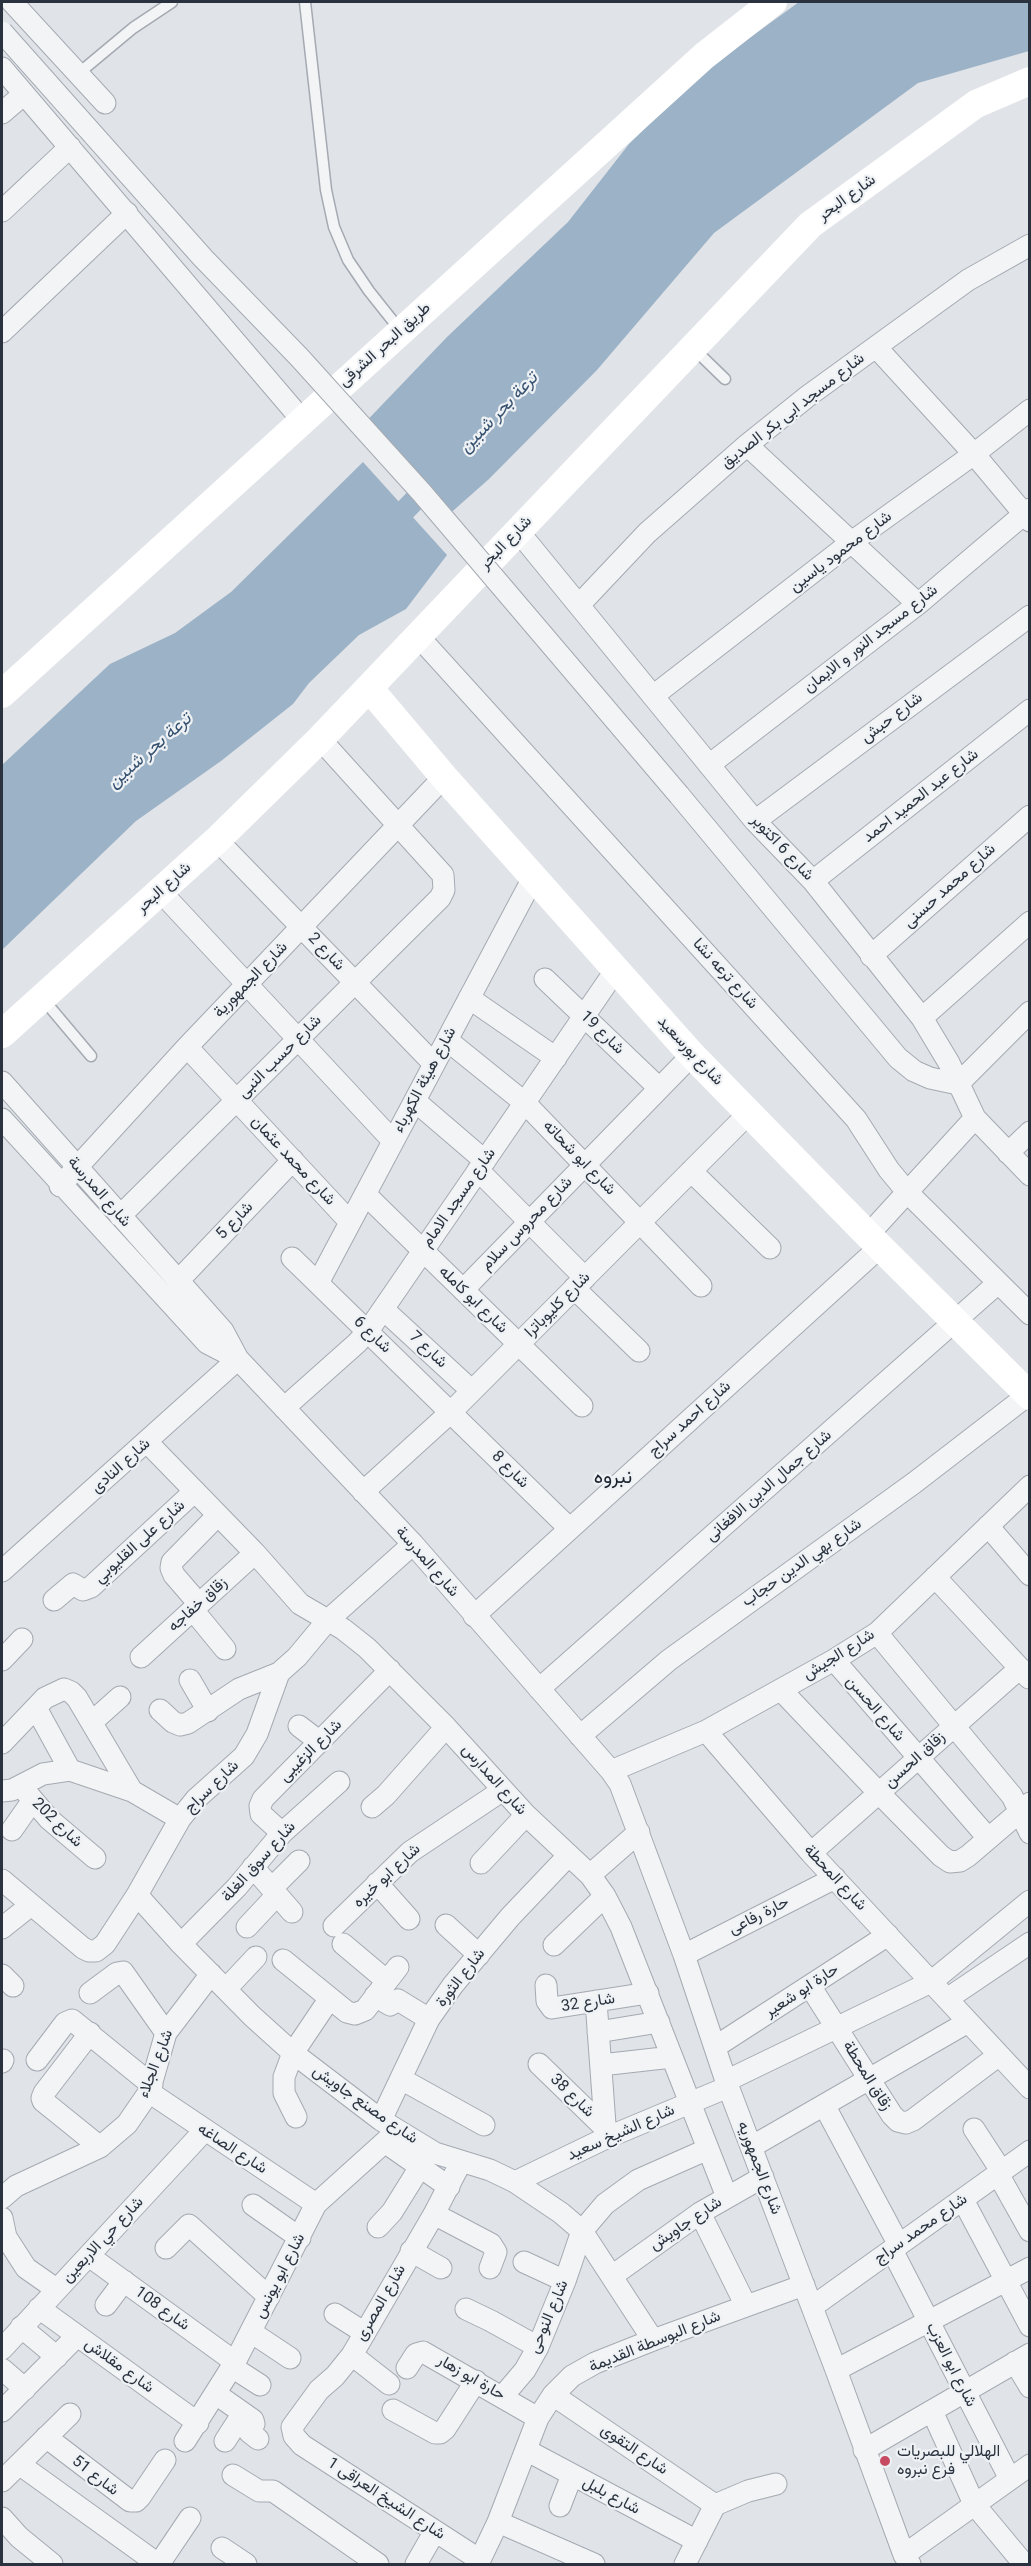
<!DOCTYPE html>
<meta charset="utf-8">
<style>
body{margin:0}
#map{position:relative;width:1031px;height:2566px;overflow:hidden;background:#e0e3e8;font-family:Roboto,sans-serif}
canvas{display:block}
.frame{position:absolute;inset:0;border:3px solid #29323e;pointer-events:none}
</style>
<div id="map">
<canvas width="1031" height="2566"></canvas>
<div class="frame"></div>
</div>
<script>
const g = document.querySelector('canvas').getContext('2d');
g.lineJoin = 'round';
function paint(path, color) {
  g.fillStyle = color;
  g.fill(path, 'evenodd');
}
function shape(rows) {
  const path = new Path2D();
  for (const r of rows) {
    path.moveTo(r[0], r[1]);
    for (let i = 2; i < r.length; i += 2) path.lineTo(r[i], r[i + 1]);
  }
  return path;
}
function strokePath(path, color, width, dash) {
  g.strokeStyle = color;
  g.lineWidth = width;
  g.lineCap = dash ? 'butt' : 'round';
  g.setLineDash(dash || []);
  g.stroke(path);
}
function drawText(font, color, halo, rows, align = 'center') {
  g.font = font + ' Roboto,Vazirmatn,sans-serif';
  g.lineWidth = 4.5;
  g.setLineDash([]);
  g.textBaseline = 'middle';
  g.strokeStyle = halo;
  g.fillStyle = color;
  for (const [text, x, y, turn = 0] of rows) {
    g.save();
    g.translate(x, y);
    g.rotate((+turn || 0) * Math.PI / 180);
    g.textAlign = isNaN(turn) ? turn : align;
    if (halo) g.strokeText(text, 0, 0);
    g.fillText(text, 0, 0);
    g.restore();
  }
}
paint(shape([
 [799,2,1029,2,1029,51,918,83,714,233,597,370,489,479,437,525,355,433,447,337,568,222,629,144,704,71],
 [363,462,447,555,406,609,359,635,309,683,293,704,221,761,136,821,2,950,2,765,110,664,175,633,231,592]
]), '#9cb2c6');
strokePath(shape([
 [385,531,435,479]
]), '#9cb2c6', 22);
const lane = shape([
 [305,2,326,190,334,227,348,260,369,291,400,330],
 [79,73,133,28,172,2],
 [693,348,725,379],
 [43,999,91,1056]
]);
const street = shape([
 [12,2,105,103],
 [2,68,302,420],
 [2,113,24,94],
 [2,211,70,147],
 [2,332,127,213],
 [876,347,974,454,1030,521],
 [747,445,918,604],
 [518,531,755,821,813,881,922,1018,949,1063,975,1118,1030,1175],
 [579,605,647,533,747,445,808,396,968,280,1030,245],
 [418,636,856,1119,889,1170,908,1193,1030,1314],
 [653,696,853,541,974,454,1030,410],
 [709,765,918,604,1030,509],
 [679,795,898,1058,914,1071,930,1078,958,1084,1030,1012],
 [755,821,1030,616],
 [217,840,434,1064],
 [813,881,1030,710],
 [160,891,393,1141],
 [871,956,1030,816],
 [545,979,659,1088],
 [469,998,556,1058],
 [922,1018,1030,922],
 [447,1040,525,1103,701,1286],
 [187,1047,350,1222],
 [2,1082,223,1331,238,1359,413,1544,611,1771,620,1784,684,1955,726,2081,836,2370,904,2555,910,2564],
 [415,1101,485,1161],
 [2,1119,207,1343,238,1359],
 [1008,1153,1030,1132],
 [478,1170,585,1278],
 [691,1171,770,1248],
 [60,1186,187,1047,444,777],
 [365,1194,582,1406],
 [120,1216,440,898,444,890,443,875,320,739],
 [868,1235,975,1118],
 [292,1258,569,1528],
 [178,1281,293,1160],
 [318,1283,533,878],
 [574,1288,639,1351],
 [463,1290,692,1055],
 [383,1309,472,1391],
 [284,1408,357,1343,368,1331,615,971],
 [147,1442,255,1553,300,1604,343,1629,367,1648,446,1727,526,1815,590,1875,605,1896,621,1927,727,2197],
 [363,1492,451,1412,749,1113],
 [988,1526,1030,1575],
 [2,1571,238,1359],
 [935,1577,1029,1678],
 [54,1600,73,1584,83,1590,91,1587,195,1491],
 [199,1604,174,1575,171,1568,172,1562,218,1515],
 [193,1610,225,1649],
 [474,1616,880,1247],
 [877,1633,1012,1796,1030,1833],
 [141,1657,255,1553],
 [2,1660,22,1639],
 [834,1660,988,1838],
 [190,1680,208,1711],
 [539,1689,998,1283],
 [781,1690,879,1793,941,1856,950,1862,960,1861,968,1856,1030,1803],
 [36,1708,70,1770],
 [160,1710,173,1722,180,1725,188,1723,239,1689,279,1673],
 [92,1722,120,1697],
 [299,1726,320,1742],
 [706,1731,811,1853,1030,2088],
 [580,1736,669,1660,914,1483,1028,1395],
 [2,1743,45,1698,64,1689,71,1692,77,1698,132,1791],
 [611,1771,706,1731,834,1660,877,1633,1030,1486],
 [21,1786,49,1819,95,1858],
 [2,1791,12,1790,43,1774,70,1770,132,1791,180,1819],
 [372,1807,386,1795,446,1727],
 [12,1830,33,1800],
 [282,1833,261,1814,260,1806,263,1799,390,1670],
 [811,1853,1020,1668],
 [481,1863,526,1815],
 [253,1867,292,1912],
 [590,1875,639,1832],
 [2,1880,83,1948,89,1951,96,1951,105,1944,137,1895,180,1819,196,1799,244,1756,257,1734,279,1673,297,1657,327,1621,413,1544],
 [377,1883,409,1919],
 [272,1888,299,1861],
 [137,1895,181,1944,252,2016,293,2053,381,2120,435,2153,490,2170,515,2182,561,2213,582,2231,653,2340],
 [446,1925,479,1955],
 [334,1926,410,1852,503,1790],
 [247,1927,277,1895],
 [2,1928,31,1905],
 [181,1944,237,1887,282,1833,339,1782],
 [343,1944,387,1981],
 [554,1945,605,1896],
 [684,1955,835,1878],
 [283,1960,347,2012,355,2014,365,2010,398,1967],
 [2,1975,13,1986],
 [546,1985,547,2001,552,2008,648,1993],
 [810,1986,892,2115,898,2121,906,2123,913,2120,999,2055],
 [226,1989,256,1957],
 [90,1993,117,1973,123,1972,166,2033],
 [375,1996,390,2005,398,2000,429,2019],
 [947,1999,1030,1943],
 [596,2001,606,2138],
 [598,2032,659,2022],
 [90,2033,44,2093,42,2098,43,2101,100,2147],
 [715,2047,888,1935],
 [37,2060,65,2023,72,2020,152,2085],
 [2,2062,3,2060],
 [539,2064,605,2128],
 [601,2065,672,2057],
 [401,2079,484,2125],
 [726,2081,931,1982,1030,1901],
 [149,2092,316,2204],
 [824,2105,899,2245],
 [296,2117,284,2093,284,2077,293,2053,330,1998],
 [381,2120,429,2019,453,1985,510,1917,568,1856],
 [974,2129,1002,2172],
 [386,2143,449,2187],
 [751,2147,968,2022],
 [461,2162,434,2214,352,2355,335,2376,319,2390,292,2427,294,2436,302,2445,480,2560],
 [998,2174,1030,2231],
 [515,2182,606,2138,728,2087],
 [2,2198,16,2186,100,2147,127,2124,149,2092,166,2033,211,1974],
 [963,2200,1030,2326],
 [253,2205,300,2238],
 [700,2213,746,2306],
 [434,2214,491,2244,496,2252,490,2268],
 [2,2218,6,2237,26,2268,56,2289],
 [378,2227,392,2212,420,2167],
 [166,2248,189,2225,269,2297],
 [892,2250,1010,2479],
 [411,2251,441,2268],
 [89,2256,235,2362],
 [524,2262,565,2281],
 [612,2276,700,2213,763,2177],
 [106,2305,124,2281],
 [812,2307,1030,2151],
 [39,2308,198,2423],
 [466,2309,491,2321,538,2347],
 [335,2314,365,2333],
 [21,2327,57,2357],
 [251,2332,290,2358],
 [2,2349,204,2131],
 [352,2355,389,2384],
 [1015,2362,1030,2387],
 [232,2367,260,2385],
 [407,2368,416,2354,423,2352,538,2418],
 [2,2369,25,2389],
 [836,2370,1030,2268],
 [216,2394,253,2420,254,2424,249,2432,258,2439],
 [553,2395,715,2505],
 [503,2396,525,2370,538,2347,565,2281,582,2231,605,2204,638,2180,708,2149],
 [393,2410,435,2433,440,2433,445,2429,476,2381],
 [2,2411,77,2336],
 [932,2411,974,2504,1024,2564],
 [46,2437,130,2501,136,2501,140,2497,165,2460],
 [185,2441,235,2362,316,2204,397,2131],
 [225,2441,243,2413],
 [526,2450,697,2541],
 [864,2450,1030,2354],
 [19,2464,158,2564],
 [233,2475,259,2491,273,2491,378,2564],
 [2,2481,70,2414],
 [560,2506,572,2475],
 [2,2518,19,2537,52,2564],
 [498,2522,594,2564],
 [222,2548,246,2564],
 [904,2555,1030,2465],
 [159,2564,190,2518],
 [416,2564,435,2531],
 [478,2564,498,2522,538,2418,553,2395,572,2376,595,2363,653,2340,804,2285],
 [685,2564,715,2505,748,2491,776,2484]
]);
strokePath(lane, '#a5aab2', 13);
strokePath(street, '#a5aab2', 23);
strokePath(lane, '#f2f4f6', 10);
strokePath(street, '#f2f4f6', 21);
strokePath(shape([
 [369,688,444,777,692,1055,868,1235,1030,1396],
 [2,694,704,56,773,2],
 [2,1034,217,840,320,739,810,225,976,104,1030,81]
]), '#fff', 28);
const streetBridge = shape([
 [2,32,203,258,299,357,422,493,679,795]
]);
strokePath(streetBridge, '#a5aab2', 23, []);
strokePath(streetBridge, '#f2f4f6', 21);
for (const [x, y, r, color] of [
 [885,2461,6,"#c64b62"]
]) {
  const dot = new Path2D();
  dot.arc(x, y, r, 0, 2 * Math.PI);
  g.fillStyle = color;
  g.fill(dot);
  strokePath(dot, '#eff2f5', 2);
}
drawText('16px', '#29323e', '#eff2f5', [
 ["شارع البحر",847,198,-36],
 ["طريق البحر الشرقى",385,345,-42],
 ["شارع مسجد ابى بكر الصديق",793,411,-38],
 ["شارع البحر",506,543,-46],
 ["شارع محمود ياسين",841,552,-37],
 ["شارع مسجد النور و الايمان",871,639,-38],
 ["شارع حبش",892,718,-37],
 ["شارع عبد الحميد احمد",921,796,-38],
 ["شارع 6 اكتوبر",782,848,47],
 ["شارع محمد حسنى",950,886,-42],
 ["شارع البحر",164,888,-42],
 ["شارع 2",326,952,46],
 ["شارع ترعه نشا",725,974,48],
 ["شارع الجمهورية",251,980,-46],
 ["شارع 19",602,1033,44],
 ["شارع بورسعيد",690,1051,47],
 ["شارع حسب النبى",280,1057,-45],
 ["شارع هيئة الكهرباء",425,1080,-62],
 ["شارع ابو شحاته",579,1158,46],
 ["شارع محمد عثمان",293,1161,47],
 ["شارع المدرسة",99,1192,49],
 ["شارع مسجد الامام",459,1198,-55],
 ["شارع 5",235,1221,-46],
 ["شارع محروس سلام",527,1224,-46],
 ["شارع ابو كامله",473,1300,44],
 ["شارع كليوباترا",558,1305,-45],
 ["شارع 6",372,1335,44],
 ["شارع 7",428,1350,43],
 ["شارع احمد سراج",690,1419,-42],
 ["شارع النادى",121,1466,-42],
 ["شارع 8",510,1470,45],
 ["شارع جمال الدين الافغانى",769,1486,-41],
 ["شارع على القليوبي",140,1542,-42],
 ["شارع المدرسة",427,1562,49],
 ["شارع بهي الدين حجاب",802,1563,-35],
 ["زقاق خفاجه",198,1605,-42],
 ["شارع الجيش",839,1655,-32],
 ["شارع الحسن",875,1709,49],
 ["شارع الزغيبى",311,1751,-45],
 ["زقاق الحسن",915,1760,-42],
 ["شارع المدارس",494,1780,48],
 ["شارع سراج",212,1787,-44],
 ["شارع 202",57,1823,44],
 ["شارع سوق الغلة",259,1862,-48],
 ["شارع ابو خيره",387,1876,-43],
 ["شارع المحطة",835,1878,47],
 ["حارة رفاعى",759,1916,-27],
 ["شارع الثورة",461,1978,-52],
 ["حارة ابو شعير",802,1991,-33],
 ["شارع 32",588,2003,-9],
 ["شارع الجلاء",156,2064,-69],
 ["زقاق المحطة",867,2076,58],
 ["شارع 38",572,2096,44],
 ["شارع مصنع جاويش",365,2105,35],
 ["شارع الشيخ سعيد",621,2133,-24],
 ["شارع الصاغه",232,2149,33],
 ["شارع الجمهوريه",759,2168,69],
 ["شارع جاويش",686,2224,-34],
 ["شارع محمد سراج",921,2229,-35],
 ["شارع حي الاربعين",103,2240,-47],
 ["شارع ابو يونس",280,2276,-63],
 ["شارع المصرى",381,2303,-60],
 ["شارع 108",162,2309,36],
 ["شارع النوحى",549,2317,-67],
 ["شارع البوسطة القديمة",655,2342,-22],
 ["شارع ابو العزب",951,2365,63],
 ["شارع مقلاش",119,2366,36],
 ["حارة ابو زهار",471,2378,30],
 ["شارع التقوى",634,2450,34],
 ["شارع 51",95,2476,38],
 ["شارع بلبل",611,2496,28],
 ["شارع الشيخ العراقى 1",386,2499,33]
]);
drawText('16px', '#29323e', '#eff2f5', [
 ["الهلالي للبصريات",897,2452],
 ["فرع نبروه",897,2470]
], 'left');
drawText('italic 18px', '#365270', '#eff2f5', [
 ["ترعة بحر شبين",499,413,-46],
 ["ترعة بحر شبين",150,751,-41]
]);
drawText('20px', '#1b232f', '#eff2f5', [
 ["نبروه",613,1478]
]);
</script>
